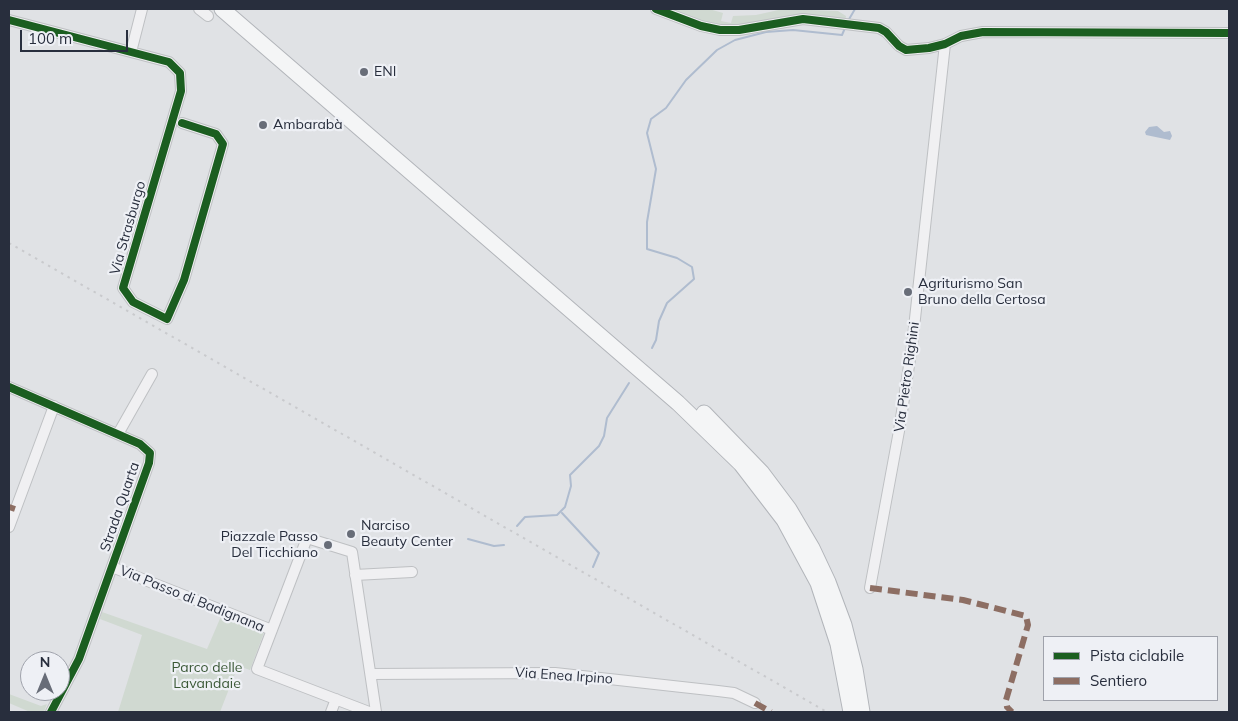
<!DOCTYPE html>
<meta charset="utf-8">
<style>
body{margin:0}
#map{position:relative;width:1238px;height:721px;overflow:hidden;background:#e0e2e5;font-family:Mulish,sans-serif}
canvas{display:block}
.frame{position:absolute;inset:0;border:10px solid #282e3d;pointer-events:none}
.legend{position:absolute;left:1043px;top:636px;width:175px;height:65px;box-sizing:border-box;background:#eef0f5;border:1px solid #9fa2ab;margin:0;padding:6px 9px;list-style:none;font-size:15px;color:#282e3d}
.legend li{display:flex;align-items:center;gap:10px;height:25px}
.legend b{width:25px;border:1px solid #9fa2ab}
.north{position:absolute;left:20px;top:651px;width:50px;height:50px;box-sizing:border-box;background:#eef0f5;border:1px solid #9fa2ab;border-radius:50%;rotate:0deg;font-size:14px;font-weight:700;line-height:20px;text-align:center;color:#282e3d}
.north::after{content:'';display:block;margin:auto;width:18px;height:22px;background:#686d78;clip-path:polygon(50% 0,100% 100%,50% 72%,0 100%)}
.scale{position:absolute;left:20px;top:30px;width:108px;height:22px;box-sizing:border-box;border:2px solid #282e3d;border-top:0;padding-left:6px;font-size:15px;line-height:18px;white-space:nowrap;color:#282e3d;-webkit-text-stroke:4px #eef0f5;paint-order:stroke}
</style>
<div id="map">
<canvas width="1238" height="721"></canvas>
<div class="frame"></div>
<ul class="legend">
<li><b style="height:6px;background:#1b5e20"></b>Pista ciclabile</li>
<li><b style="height:6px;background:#8d6e63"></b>Sentiero</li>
</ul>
<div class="north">N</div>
<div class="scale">100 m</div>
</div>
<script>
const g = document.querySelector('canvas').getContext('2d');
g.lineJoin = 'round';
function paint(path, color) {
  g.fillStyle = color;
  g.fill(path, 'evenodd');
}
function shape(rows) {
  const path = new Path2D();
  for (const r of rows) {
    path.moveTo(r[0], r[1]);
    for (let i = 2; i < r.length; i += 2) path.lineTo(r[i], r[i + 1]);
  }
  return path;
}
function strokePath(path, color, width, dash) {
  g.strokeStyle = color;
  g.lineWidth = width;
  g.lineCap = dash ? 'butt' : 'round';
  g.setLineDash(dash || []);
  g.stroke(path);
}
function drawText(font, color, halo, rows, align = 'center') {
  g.font = font + ' Mulish,sans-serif';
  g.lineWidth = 4.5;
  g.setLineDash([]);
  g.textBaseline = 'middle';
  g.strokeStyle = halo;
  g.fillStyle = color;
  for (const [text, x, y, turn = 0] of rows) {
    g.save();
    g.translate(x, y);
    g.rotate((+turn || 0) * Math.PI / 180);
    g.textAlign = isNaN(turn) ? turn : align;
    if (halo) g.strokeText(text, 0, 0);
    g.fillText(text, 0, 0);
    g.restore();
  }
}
paint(shape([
 [663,9,709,9,723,13,721,21,731,23,733,16,756,15,783,9,838,11,846,16,845,21,724,28],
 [102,612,207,649,222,614,265,630,250,670,238,666,220,712,118,712,142,635,100,619],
 [9,694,41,706,47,704,44,712,30,712,9,703]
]), '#d0d9d1');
paint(shape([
 [1157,126,1164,132,1170,131,1172,136,1170,140,1146,135,1145,132,1149,127]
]), '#afbccf');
strokePath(shape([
 [848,21,855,9],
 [652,348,656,340,659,321,667,303,694,279,692,267,677,258,647,249,647,222,656,169,647,133,651,119,666,108,686,80,717,50,735,40,766,32,793,30,842,35,845,28],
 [562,513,599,553,593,567],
 [517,526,525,517,557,515,565,507,571,486,570,475,599,446,604,436,607,418,629,383],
 [468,539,494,546,504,545]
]), '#afbccf', 2);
const minor = shape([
 [199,9,208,16],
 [656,9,701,26,720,30,739,30,803,19,879,28,886,32,899,46,906,50,929,48,945,44,961,36,983,32,1229,33],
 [9,20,169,62,180,73,181,91,123,288,133,302,167,319,184,280,223,144,216,134,182,123],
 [131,52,142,9],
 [9,387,140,444,150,453,149,463,79,659,51,712],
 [118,434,152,374],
 [9,527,54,406],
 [112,567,272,630],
 [355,575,412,572],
 [870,588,899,431,912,346,945,44],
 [371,674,555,673,718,691,734,693,755,703],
 [331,712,336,699],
 [369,712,257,669,307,538,352,552,376,712]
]);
const highway = shape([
 [222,9,678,403,741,464,784,520,818,583,838,644,851,712],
 [704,413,762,473,789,509,812,548,828,582,844,625,855,669,862,712]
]);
strokePath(minor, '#bec0c3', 12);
strokePath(highway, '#b2b5ba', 17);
strokePath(minor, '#f0f0f2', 10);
strokePath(highway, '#f4f5f6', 15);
strokePath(shape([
 [9,243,827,712]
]), '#c9cacd', 2, [2.5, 5]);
strokePath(shape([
 [9,507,15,509],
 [870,588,963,600,1026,616,1028,625,1006,700,1007,707,1012,712],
 [755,703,771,712]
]), '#8d6e63', 6, [12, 6]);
strokePath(shape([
 [656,9,701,26,720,30,739,30,803,19,879,28,886,32,899,46,906,50,929,48,945,44,961,36,983,32,1229,33],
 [9,20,169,62,180,73,181,91,123,288,133,302,167,319,184,280,223,144,216,134,182,123],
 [9,387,140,444,150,453,149,463,79,659,51,712]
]), '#1b5e20', 8);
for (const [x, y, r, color] of [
 [364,72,5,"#686d78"],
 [263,125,5,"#686d78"],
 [908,292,5,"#686d78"],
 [351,534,5,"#686d78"],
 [328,545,5,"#686d78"]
]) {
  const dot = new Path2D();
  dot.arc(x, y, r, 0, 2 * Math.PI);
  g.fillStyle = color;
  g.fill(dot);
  strokePath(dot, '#eef0f5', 2);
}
drawText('14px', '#282e3d', '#eef0f5', [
 ["ENI",374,72],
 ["Ambarabà",273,125],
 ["Agriturismo San",918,284],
 ["Bruno della Certosa",918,300],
 ["Narciso",361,526],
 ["Beauty Center",361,542],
 ["Piazzale Passo",318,537,"right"],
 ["Del Ticchiano",318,553,"right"]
], 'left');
drawText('14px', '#282e3d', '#eef0f5', [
 ["Via Strasburgo",128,228,-74],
 ["Via Pietro Righini",907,377,-82],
 ["Strada Quarta",120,507,-71],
 ["Via Passo di Badignana",192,599,22],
 ["Via Enea Irpino",564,676,4]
]);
drawText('14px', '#3a5836', '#eef0f5', [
 ["Parco delle",207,668],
 ["Lavandaie",207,684]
]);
</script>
